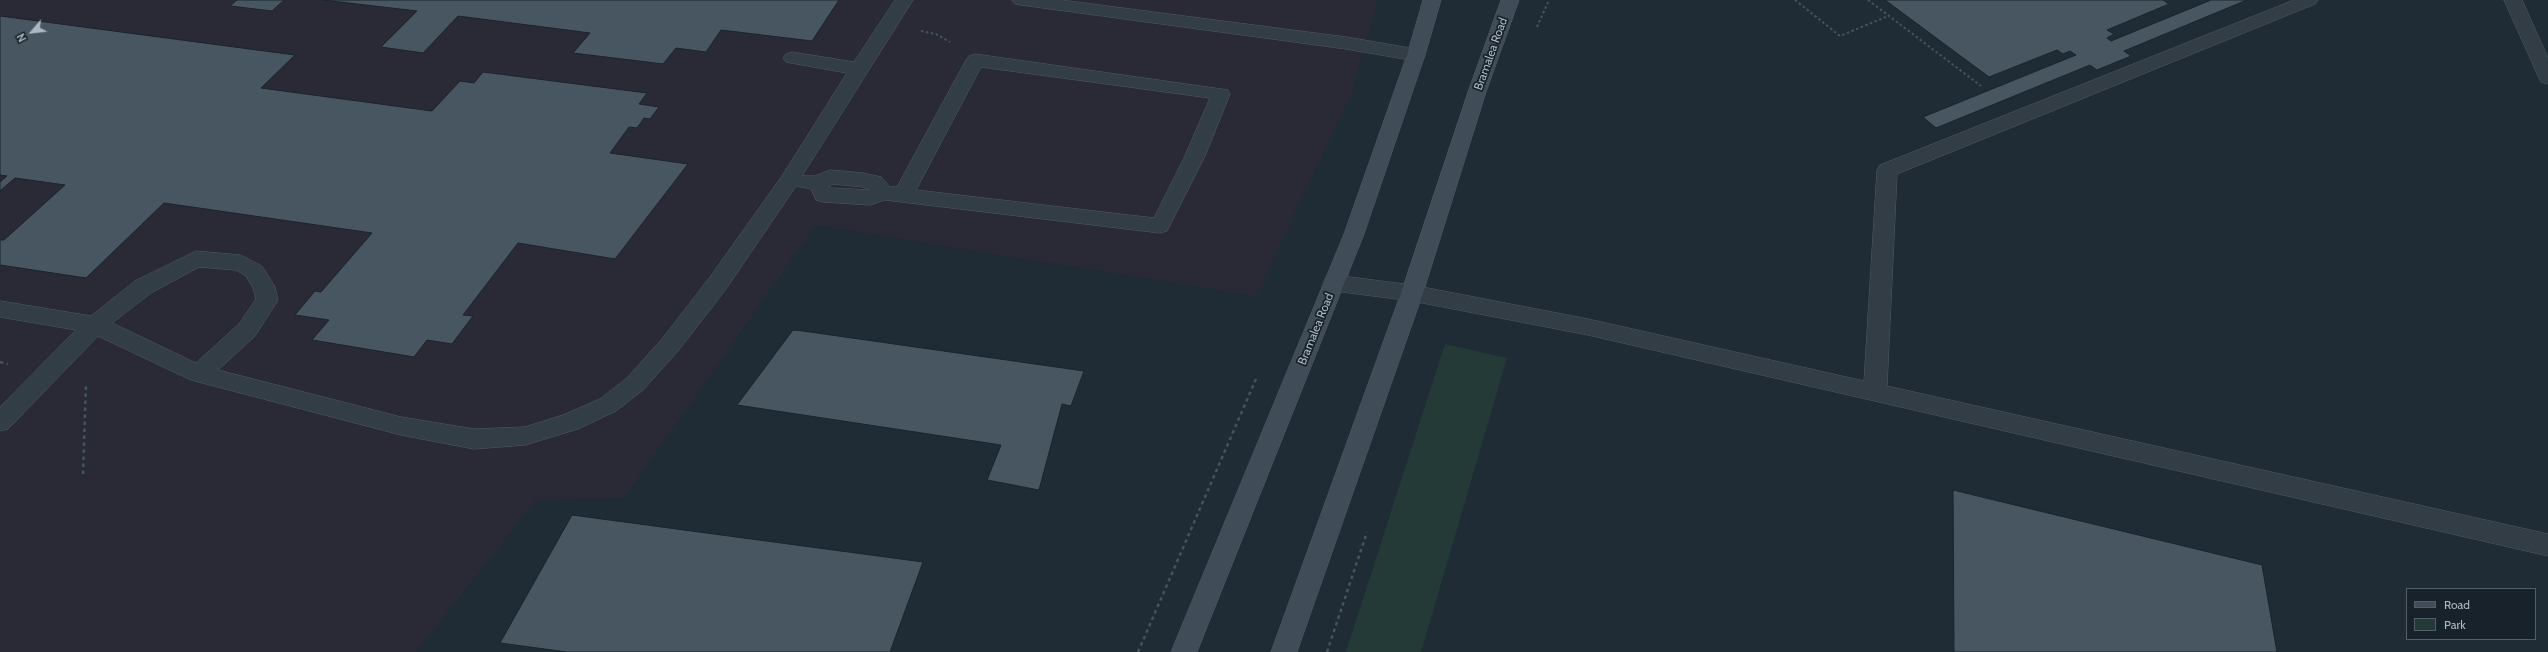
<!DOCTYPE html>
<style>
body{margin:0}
#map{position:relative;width:2548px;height:652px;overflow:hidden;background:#1f2c35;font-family:Cabin,sans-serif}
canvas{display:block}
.legend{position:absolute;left:2406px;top:588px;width:130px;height:52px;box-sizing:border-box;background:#18222a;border:1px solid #535e67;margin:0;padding:5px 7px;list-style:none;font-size:12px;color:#acb8c3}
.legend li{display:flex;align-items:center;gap:8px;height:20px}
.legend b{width:20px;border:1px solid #535e67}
.north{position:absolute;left:12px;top:12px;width:40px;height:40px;-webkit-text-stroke:3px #18222a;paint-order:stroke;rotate:242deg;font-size:11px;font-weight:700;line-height:16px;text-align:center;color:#acb8c3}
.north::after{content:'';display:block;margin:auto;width:14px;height:18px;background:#acb8c3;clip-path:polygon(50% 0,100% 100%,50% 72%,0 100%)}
</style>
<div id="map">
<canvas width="2548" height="652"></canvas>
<ul class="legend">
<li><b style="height:5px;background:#404d58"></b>Road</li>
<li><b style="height:11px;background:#243a37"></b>Park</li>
</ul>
<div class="north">N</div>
</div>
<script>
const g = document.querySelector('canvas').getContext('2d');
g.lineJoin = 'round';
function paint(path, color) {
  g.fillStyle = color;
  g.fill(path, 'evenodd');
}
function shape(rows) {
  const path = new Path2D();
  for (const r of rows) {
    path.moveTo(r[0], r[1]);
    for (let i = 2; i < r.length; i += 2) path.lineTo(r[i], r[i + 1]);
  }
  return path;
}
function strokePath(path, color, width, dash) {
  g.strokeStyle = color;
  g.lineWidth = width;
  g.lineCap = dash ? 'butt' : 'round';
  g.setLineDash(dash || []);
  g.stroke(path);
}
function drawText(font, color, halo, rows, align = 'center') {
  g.font = font + ' Cabin,sans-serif';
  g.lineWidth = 3.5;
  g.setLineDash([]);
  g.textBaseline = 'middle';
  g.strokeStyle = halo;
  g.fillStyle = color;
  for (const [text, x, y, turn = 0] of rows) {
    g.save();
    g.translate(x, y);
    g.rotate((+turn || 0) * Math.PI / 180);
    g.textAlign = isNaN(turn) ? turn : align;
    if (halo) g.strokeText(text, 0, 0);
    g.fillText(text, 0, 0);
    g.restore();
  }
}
paint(shape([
 [0,0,1378,0,1351,94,1256,296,816,225,624,498,536,500,416,652,0,652]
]), '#2a2a37');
paint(shape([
 [1445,344,1507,358,1421,652,1346,652]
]), '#243a37');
const building = shape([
 [237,0,284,0,272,11,230,6,237,0],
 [323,0,839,0,812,41,721,30,706,52,676,48,663,64,573,53,590,33,458,16,423,53,381,47,417,11,323,0],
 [1885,0,2163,0,2169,4,2107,30,2114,34,2107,38,2111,41,2211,0,2247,0,2124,51,2131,56,2097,70,2090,65,1936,128,1923,117,2076,55,2070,51,2063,54,2057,50,1989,77,1885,0],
 [0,16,295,55,261,88,432,111,460,81,474,83,483,72,647,93,639,104,659,107,650,119,644,118,637,128,629,127,610,153,688,164,615,259,518,243,463,315,473,316,452,344,427,340,414,357,312,340,329,320,295,315,315,291,321,292,372,233,164,203,86,278,0,265,0,240,4,240,65,185,15,178,0,191,0,182,7,176,0,175,0,16],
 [793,330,803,331,1084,371,1071,406,1062,404,1039,490,987,480,1001,445,737,405,793,330],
 [1953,490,2262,565,2277,652,1954,652,1953,490],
 [572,515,923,562,890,652,567,652,500,643,572,515]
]);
paint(building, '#475661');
strokePath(building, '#1a242c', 1);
const service = shape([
 [895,0,913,0,802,176,815,176,830,170,863,173,881,177,890,187,897,187,966,60,969,56,975,54,1228,90,1230,94,1205,156,1167,231,1160,233,885,200,870,205,823,202,816,200,811,189,796,186,726,289,678,351,643,390,616,411,578,429,525,445,474,449,401,435,191,380,98,336,8,429,0,431,0,407,76,330,0,317,0,301,91,316,135,281,196,251,240,255,262,266,275,287,278,300,255,336,218,370,401,417,474,429,525,427,563,415,600,399,627,378,662,339,710,277,782,176,847,73,786,62,783,58,786,54,792,52,854,62,895,0],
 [981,67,1210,98,1185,156,1154,218,916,190,981,67],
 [833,184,863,187,870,190,830,188,829,186,833,184],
 [199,267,236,270,246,276,253,288,256,299,239,324,196,363,112,323,151,293,199,267],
 [1012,0,1061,0,1346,37,1416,49,1422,51,1425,55,1422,59,1416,61,1346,49,1021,5,1015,4,1012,0],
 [2294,0,2318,0,2315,4,1897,174,1887,386,2548,534,2548,556,1588,335,1412,301,1334,291,1326,289,1323,283,1326,277,1334,275,1412,285,1588,319,1864,381,1877,170,1880,165,2294,0],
 [2504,0,2522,0,2548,58,2548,84,2541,82,2539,78,2504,0]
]);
const secondary = shape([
 [1423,0,1441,0,1425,55,1364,234,1197,652,1171,652,1344,234,1407,55,1423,0],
 [1501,0,1519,0,1486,92,1423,293,1297,652,1271,652,1401,293,1468,92,1501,0]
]);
strokePath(service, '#505b64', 1);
strokePath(secondary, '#505b64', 1);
strokePath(shape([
 [1795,0,1840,36,1888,16],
 [1868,0,1981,86],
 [1537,27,1549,0],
 [921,31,936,34,950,42]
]), '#425656', 2, [2.5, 2.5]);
strokePath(shape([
 [0,362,8,364],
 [83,474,86,383],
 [1138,652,1256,379],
 [1327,652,1367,532]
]), '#425656', 2.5, [3.5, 3.5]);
paint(service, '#323d45');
paint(secondary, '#404d58');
drawText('12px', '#acb8c3', '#18222a', [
 ["Bramalea Road",1491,54,-70],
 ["Bramalea Road",1316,329,-68]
]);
</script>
